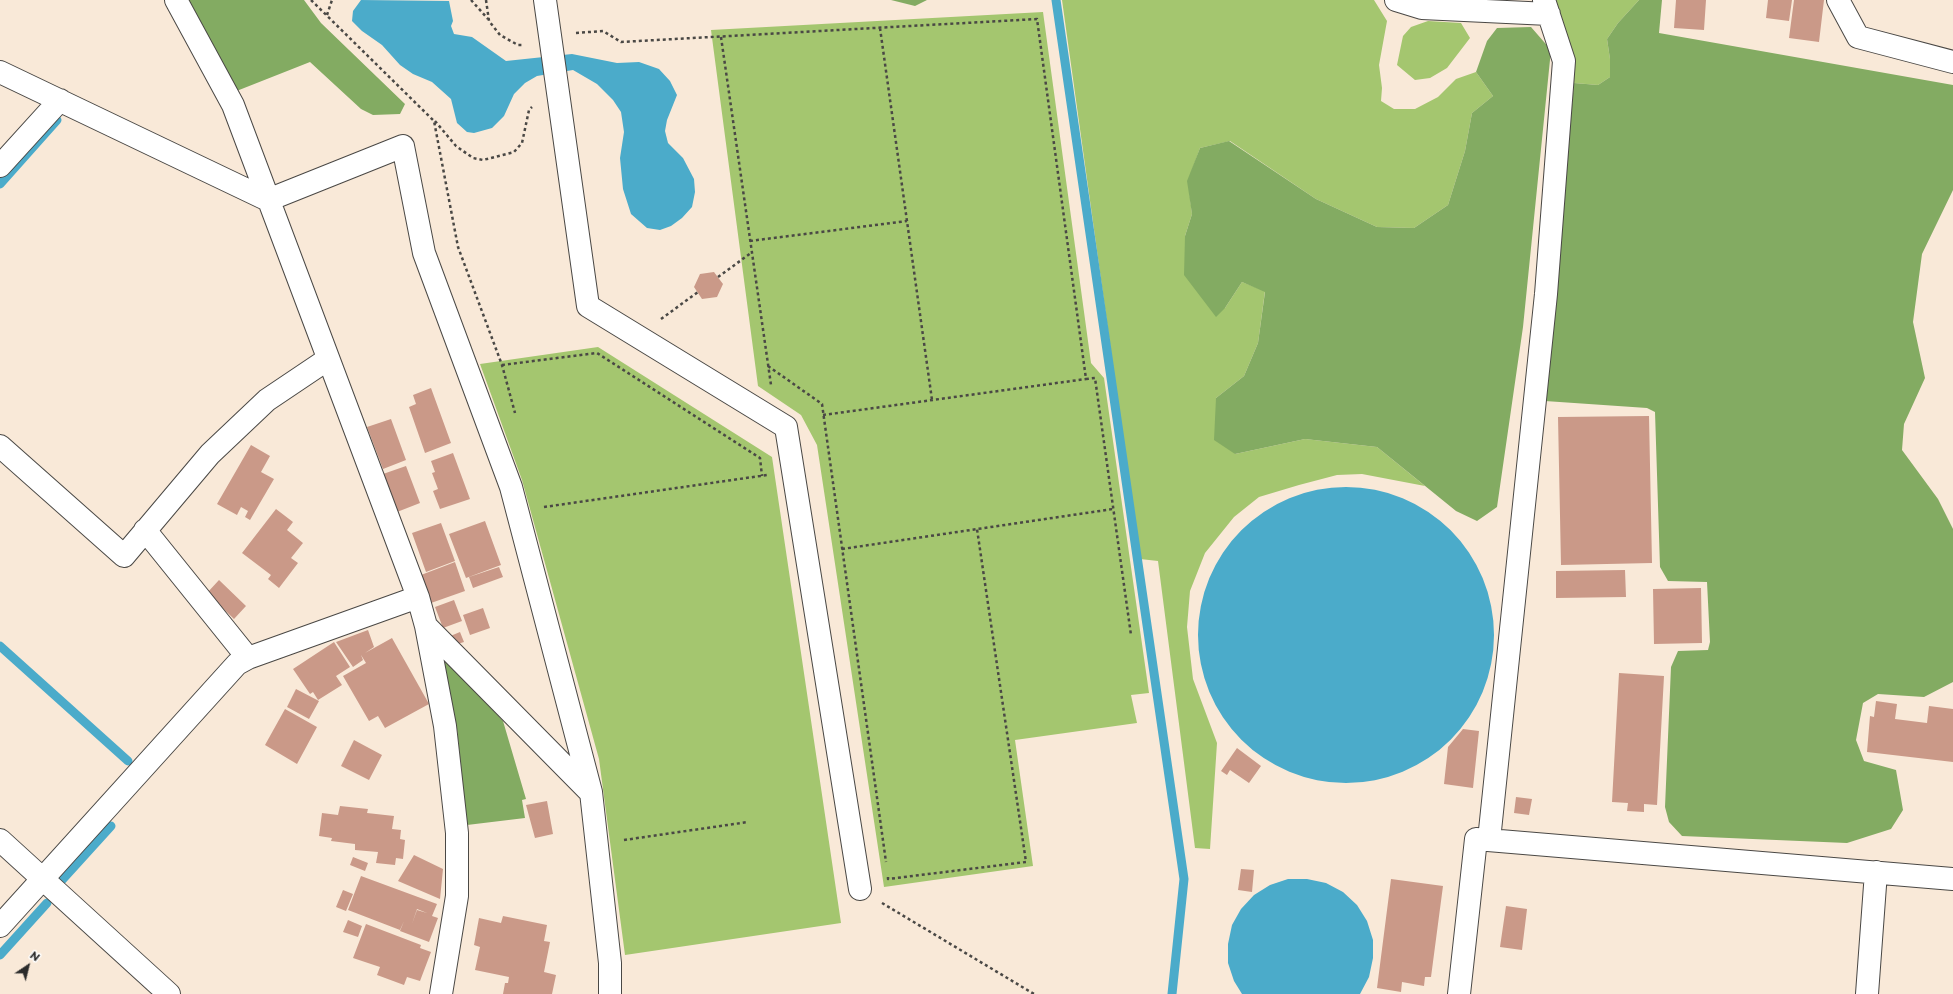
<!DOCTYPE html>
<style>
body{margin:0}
#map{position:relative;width:1953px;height:994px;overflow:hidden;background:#f9e9d8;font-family:"Playpen Sans",sans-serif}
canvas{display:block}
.north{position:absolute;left:8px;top:946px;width:40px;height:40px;-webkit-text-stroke:3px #fff;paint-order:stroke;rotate:35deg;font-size:11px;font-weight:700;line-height:16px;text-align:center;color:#2b2b2b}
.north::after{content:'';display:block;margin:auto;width:14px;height:18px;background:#2b2b2b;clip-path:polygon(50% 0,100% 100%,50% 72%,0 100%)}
</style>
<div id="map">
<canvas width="1953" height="994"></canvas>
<div class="north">N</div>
</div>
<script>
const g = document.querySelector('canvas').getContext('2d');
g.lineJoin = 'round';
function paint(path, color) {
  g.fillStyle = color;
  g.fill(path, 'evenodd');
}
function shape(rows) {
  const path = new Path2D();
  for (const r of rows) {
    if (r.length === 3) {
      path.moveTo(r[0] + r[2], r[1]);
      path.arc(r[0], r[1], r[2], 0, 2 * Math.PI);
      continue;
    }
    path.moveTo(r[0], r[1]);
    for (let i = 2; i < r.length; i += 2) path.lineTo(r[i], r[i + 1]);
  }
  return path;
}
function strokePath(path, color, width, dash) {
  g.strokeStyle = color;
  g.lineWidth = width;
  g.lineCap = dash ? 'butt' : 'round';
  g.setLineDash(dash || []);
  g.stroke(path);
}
paint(shape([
 [1062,0,1374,0,1387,21,1379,65,1382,88,1381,101,1394,109,1415,109,1438,97,1456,79,1476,72,1493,96,1472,113,1465,151,1448,205,1414,228,1377,227,1316,199,1230,141,1200,148,1188,181,1192,214,1185,236,1225,308,1242,282,1265,291,1258,343,1244,376,1216,398,1235,454,1305,439,1377,447,1425,486,1362,474,1337,475,1299,485,1259,497,1234,517,1205,553,1190,591,1187,627,1193,679,1217,743,1210,849,1195,848,1158,561,1140,559],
 [1552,0,1639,0,1618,23,1607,39,1610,59,1610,77,1598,85,1574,83,1573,60],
 [1043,12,1091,363,1104,378,1149,693,1131,695,1137,723,1015,740,1033,866,884,887,817,445,801,415,758,386,711,30],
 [1428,21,1461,23,1470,38,1447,68,1430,78,1415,80,1397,65,1403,36,1411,27],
 [598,347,772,457,841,923,625,955,599,759,522,480,480,364]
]), '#a4c66f');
paint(shape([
 [186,0,304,0,321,23,405,104,400,114,373,115,361,109,310,62,234,92],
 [891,0,927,0,915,6],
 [1639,0,1662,0,1659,33,1953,85,1953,190,1922,254,1913,322,1925,378,1904,424,1902,450,1938,499,1953,529,1953,682,1924,697,1878,694,1863,703,1856,740,1864,761,1896,770,1903,810,1891,829,1847,843,1682,836,1669,822,1665,807,1671,667,1678,651,1708,650,1710,642,1707,582,1668,581,1660,567,1655,412,1647,408,1545,401,1574,83,1598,85,1610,77,1610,59,1607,39,1618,23],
 [1531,27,1551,50,1523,327,1497,507,1477,521,1456,511,1377,447,1305,439,1235,454,1214,440,1216,398,1244,376,1258,343,1265,292,1242,282,1225,308,1216,317,1184,275,1185,236,1192,214,1187,181,1200,148,1229,141,1316,199,1377,227,1414,228,1448,205,1465,151,1472,113,1493,96,1476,72,1487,41,1497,28],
 [442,654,503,721,526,799,522,800,525,818,467,825,457,729]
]), '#83ab62');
paint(shape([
 [361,0,449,1,453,21,451,26,454,34,472,37,506,61,572,54,617,63,639,62,659,69,670,81,677,95,667,120,665,131,668,143,683,158,694,179,695,192,692,207,682,218,671,226,660,230,647,228,631,214,623,189,620,158,624,132,621,112,613,100,597,84,573,70,537,76,525,83,514,94,504,116,492,128,474,133,467,132,457,123,451,99,432,82,413,74,400,65,382,45,362,31,352,21,353,11],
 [1346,635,148],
 [1288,879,1307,879,1326,883,1343,892,1357,905,1367,921,1373,940,1373,958,1369,977,1360,994,1242,994,1234,981,1228,963,1228,944,1232,925,1241,909,1254,895,1270,885]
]), '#4babca');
strokePath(shape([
 [1056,0,1184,879,1172,994],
 [0,184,57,120],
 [0,646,128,761],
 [62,880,111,826],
 [0,955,47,903]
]), '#4babca', 9);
paint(shape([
 [1676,0,1706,0,1704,30,1674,28],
 [1768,0,1792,0,1789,21,1766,18],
 [1794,0,1824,0,1819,42,1789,38],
 [714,272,723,284,717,297,702,299,694,287,700,274],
 [431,388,451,443,425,453,409,407,416,404,413,395],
 [1649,416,1652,563,1561,565,1558,417],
 [391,419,406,460,383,469,367,427],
 [251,445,270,456,261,472,274,479,250,520,245,517,248,511,241,507,237,515,217,504],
 [453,453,470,499,440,509,433,491,438,489,432,473,435,472,431,461],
 [406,466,420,503,397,512,383,474],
 [276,509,293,522,287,530,303,543,291,558,298,563,279,588,268,579,271,575,242,553],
 [485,521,501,565,466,578,449,534],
 [441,523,455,561,426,572,412,533],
 [455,562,465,591,431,603,421,575],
 [499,567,503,577,473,588,469,577],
 [1625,570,1626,597,1556,598,1556,571],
 [219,580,246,606,234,619,207,593],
 [1701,588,1702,643,1654,644,1653,589],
 [454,600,462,621,443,628,435,607],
 [483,608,490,628,470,635,463,615],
 [368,630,374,647,365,653,392,638,429,704,385,728,378,716,369,721,343,676,366,663,361,655,363,660,353,667,336,642],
 [460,632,464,642,451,646,448,637],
 [334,642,350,667,336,676,342,685,318,700,313,692,310,694,293,669],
 [1619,673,1664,676,1657,805,1644,804,1644,812,1627,811,1628,803,1612,802],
 [296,689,319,701,309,719,287,707],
 [1876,701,1897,704,1895,719,1927,723,1929,706,1953,709,1953,762,1867,752,1870,716,1874,717],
 [285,709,317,727,297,764,265,745],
 [1463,729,1479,731,1473,788,1444,784,1448,747],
 [354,740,382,755,369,780,341,766],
 [1237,748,1261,766,1249,783,1230,770,1227,775,1221,771],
 [1516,797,1532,799,1529,815,1514,813],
 [547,801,553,834,535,838,526,805],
 [340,806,368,809,367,813,394,816,392,829,401,830,400,839,405,840,403,859,396,858,395,865,376,863,378,852,355,850,355,844,331,841,332,838,319,836,322,813,338,815],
 [414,855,443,869,440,899,398,881],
 [353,857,368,863,365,871,350,865],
 [1241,869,1254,870,1252,892,1238,890],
 [361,876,437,904,432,916,438,918,429,942,400,931,404,921,400,930,348,910],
 [417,909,427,913,417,910,412,924],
 [1391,879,1443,886,1431,977,1425,977,1424,986,1402,982,1401,992,1377,988],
 [343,890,353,894,346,911,336,907],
 [1506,906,1527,909,1522,950,1500,947],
 [503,916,547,925,544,941,550,942,544,972,556,975,552,994,503,994,505,983,508,983,509,977,475,970,480,947,474,945,479,918,501,923],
 [348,920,362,926,358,937,343,932],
 [366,924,421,945,420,948,431,952,420,981,407,977,404,985,377,975,380,967,353,958]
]), '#ca9988');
const minor = shape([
 [176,0,233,105,418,597,426,626,445,726,457,833,457,896,441,994],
 [545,0,588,306,786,427,860,889],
 [1396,0,1422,8,1549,14],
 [1838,0,1858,37,1953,62],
 [0,72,268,200,403,146,424,253,511,487,591,792,610,963,610,994],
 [0,166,60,100],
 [0,446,124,556,210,454,267,400,328,359],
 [145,530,248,658],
 [426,626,590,792],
 [0,840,169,994],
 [1489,840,1546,294,1564,61,1544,0],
 [0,926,237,664,248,658,418,597],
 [1459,994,1476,839,1953,879],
 [1867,994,1876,872]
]);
strokePath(minor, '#4a4845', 24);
strokePath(shape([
 [311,0,434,121,458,247,502,365,515,413],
 [471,0,488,19],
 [486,0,489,21,500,35,518,45,524,45],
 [327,15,332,0],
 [880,28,932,400],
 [576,33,603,31,621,42,1037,19,1086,379,1095,378,1131,635],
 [721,37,771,385],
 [435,121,456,146,473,158,483,160,514,152,522,143,529,110,532,107],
 [750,241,907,221],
 [718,277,751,253],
 [661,319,698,292],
 [502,365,597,353,760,458,762,476],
 [768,366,822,404,886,862],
 [823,415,1086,379],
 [544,507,767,475],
 [842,549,1113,509],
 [624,840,748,822],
 [888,877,888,879,1026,862,977,529],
 [882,903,1034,994]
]), '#4a4845', 2.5, [3, 3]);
strokePath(minor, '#fff', 22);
</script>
